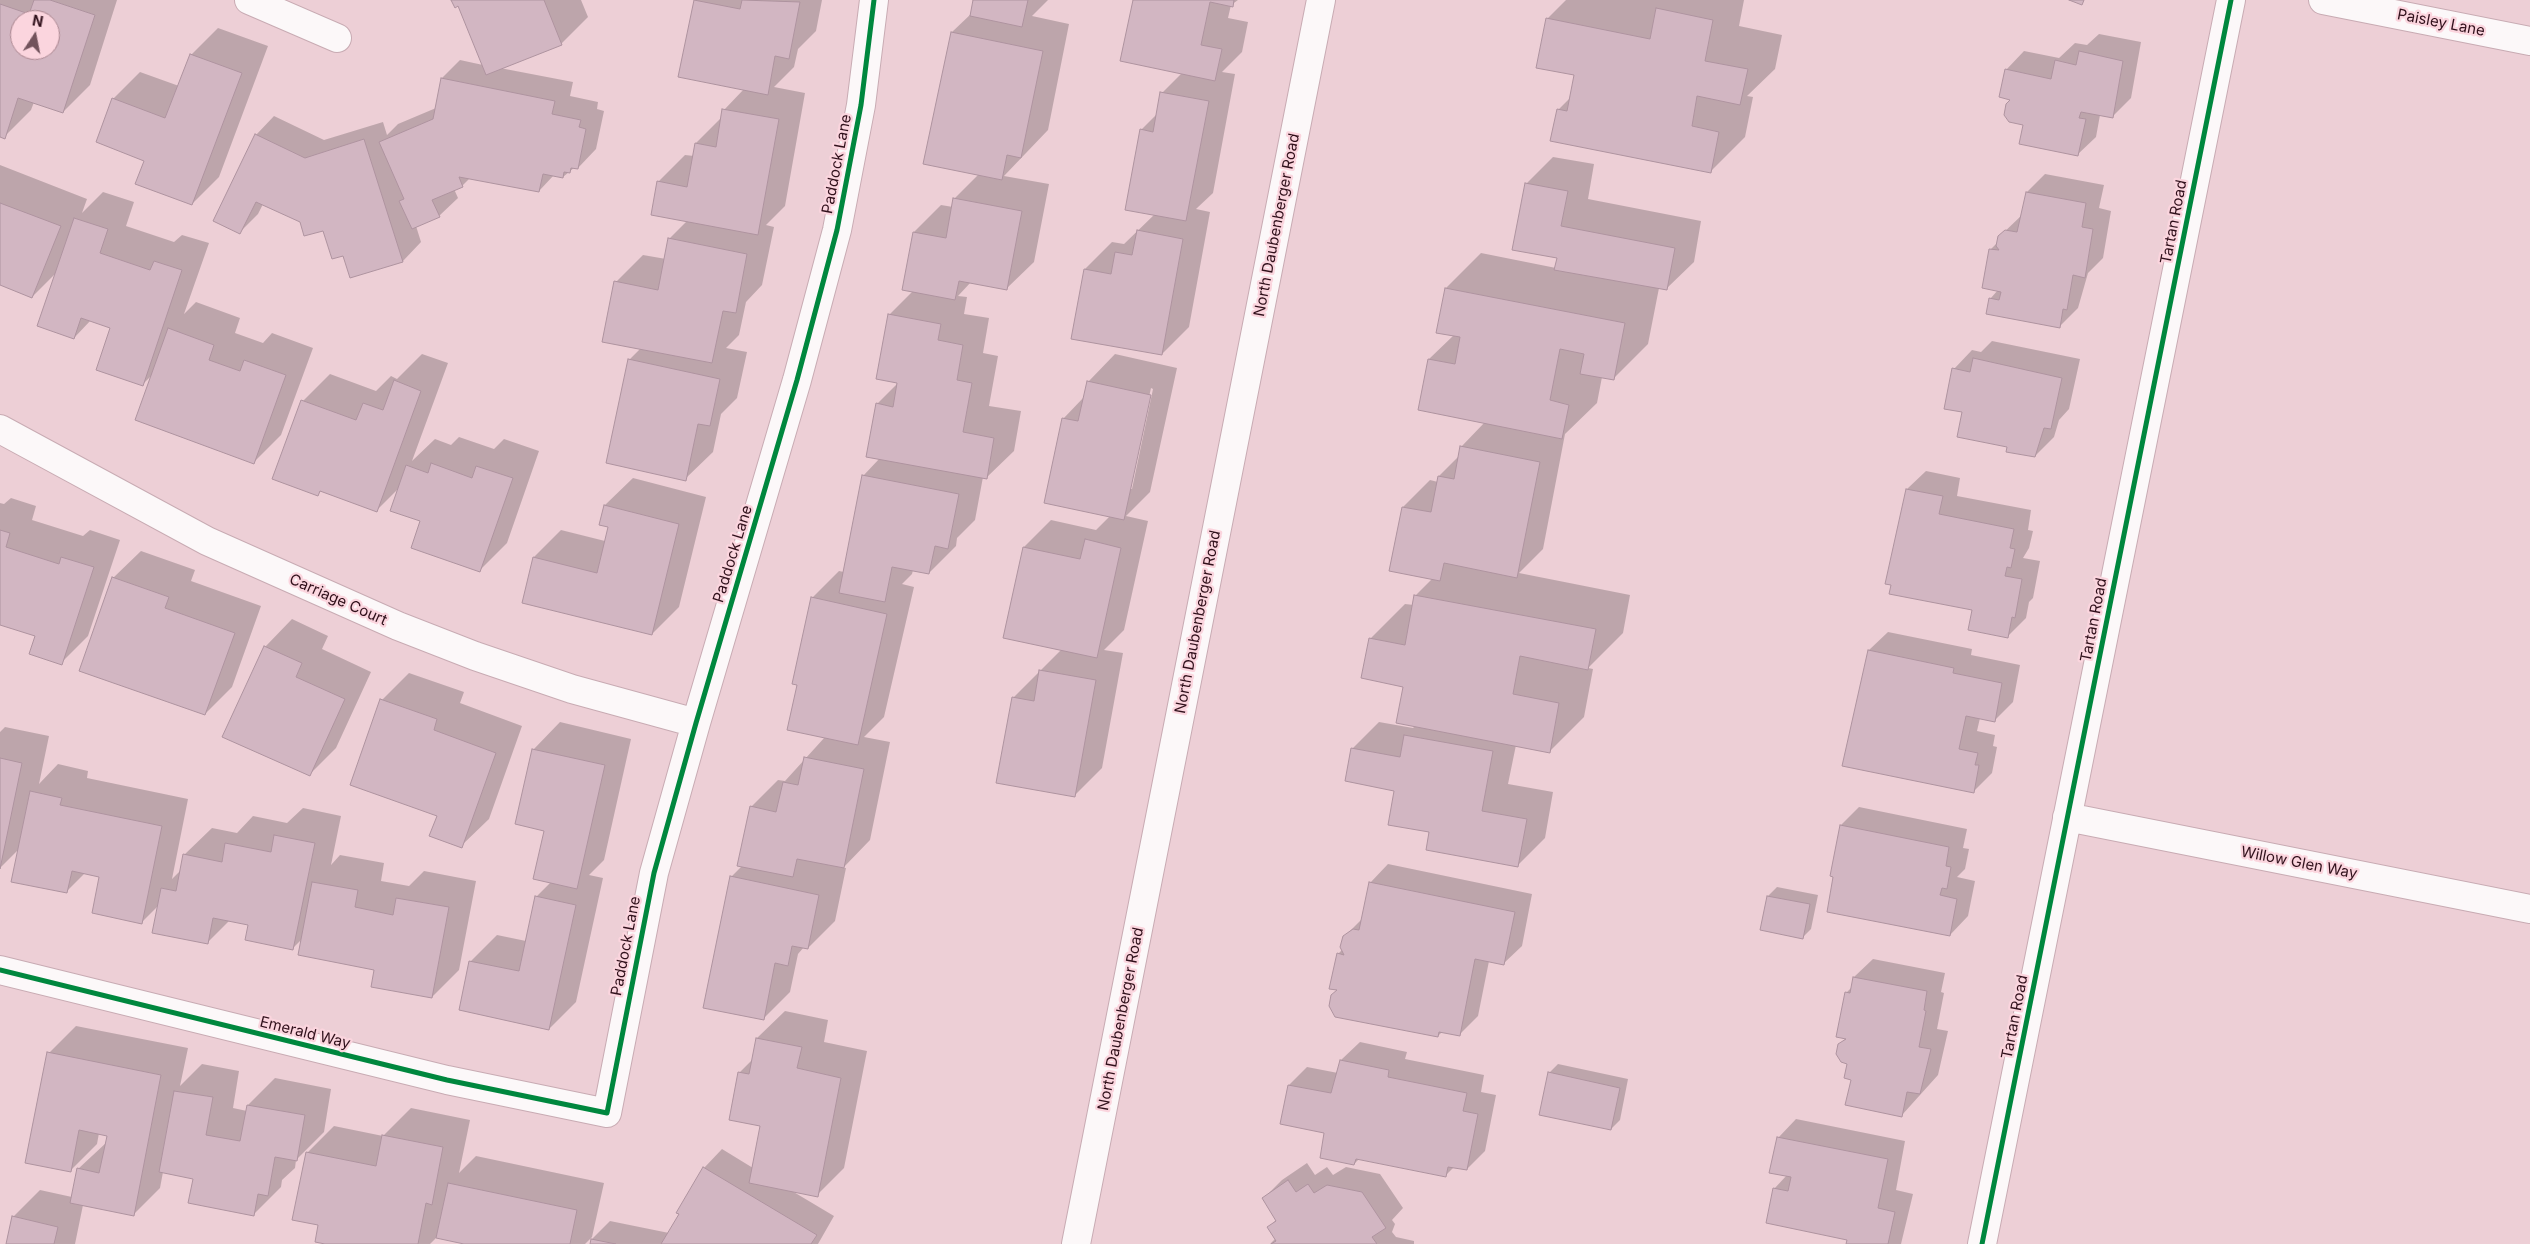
<!DOCTYPE html>
<style>
body{margin:0}
#map{position:relative;width:2530px;height:1244px;overflow:hidden;background:#edcfd6;font-family:Inter,sans-serif}
canvas{display:block}
.north{position:absolute;left:10px;top:10px;width:50px;height:50px;box-sizing:border-box;background:#fbd5de;border:1px solid #aa8690;border-radius:50%;rotate:11deg;font-size:14px;font-weight:700;line-height:20px;text-align:center;color:#30101b}
.north::after{content:'';display:block;margin:auto;width:18px;height:22px;background:#72535c;clip-path:polygon(50% 0,100% 100%,50% 72%,0 100%)}
</style>
<div id="map">
<canvas width="2530" height="1244"></canvas>
<div class="north">N</div>
</div>
<script>
const g = document.querySelector('canvas').getContext('2d');
g.lineJoin = 'round';
function paint(path, color) {
  g.fillStyle = color;
  g.fill(path, 'evenodd');
}
function shape(rows) {
  const path = new Path2D();
  for (const r of rows) {
    path.moveTo(r[0], r[1]);
    for (let i = 2; i < r.length; i += 2) path.lineTo(r[i], r[i + 1]);
  }
  return path;
}
function strokePath(path, color, width, dash) {
  g.strokeStyle = color;
  g.lineWidth = width;
  g.lineCap = dash ? 'butt' : 'round';
  g.setLineDash(dash || []);
  g.stroke(path);
}
function drawText(font, color, halo, rows, align = 'center') {
  g.font = font + ' Inter,sans-serif';
  g.lineWidth = 4.5;
  g.setLineDash([]);
  g.textBaseline = 'middle';
  g.strokeStyle = halo;
  g.fillStyle = color;
  for (const [text, x, y, turn = 0] of rows) {
    g.save();
    g.translate(x, y);
    g.rotate((+turn || 0) * Math.PI / 180);
    g.textAlign = isNaN(turn) ? turn : align;
    if (halo) g.strokeText(text, 0, 0);
    g.fillText(text, 0, 0);
    g.restore();
  }
}
paint(shape([
 [0,0,117,0,90,85,63,112,34,102,31,110,4,137,0,136],
 [20,20,50,20,50,50,20,50],
 [453,0,581,0,588,17,561,44,500,68,573,82,570,96,598,102,597,109,604,111,596,149,578,168,575,167,563,177,554,175,539,191,470,178,462,186,454,189,458,198,439,216,416,226,421,242,403,261,351,277,344,255,324,229,263,204,258,214,240,232,256,135,274,116,324,140,383,122,387,135,398,124,436,108,442,78,460,60,483,65,459,5],
 [695,0,822,0,816,31,798,49,794,67,774,87,805,93,785,206,766,225,774,227,762,285,746,302,739,335,726,348,747,352,737,398,721,414,713,452,685,479,629,360,641,348,616,282,643,255,666,259,670,238,687,221,658,182,685,155,694,156,696,143,722,117,724,110,744,89],
 [974,0,1048,0,1032,16,1069,24,1048,130,1004,176,1049,184,1034,262,1006,289,971,282,958,296,967,297,964,314,989,318,983,353,998,356,989,406,1021,411,1014,451,986,478,983,477,975,520,957,538,956,546,929,573,913,570,912,574,902,584,914,587,884,717,864,737,890,742,870,840,843,868,846,868,835,921,808,948,804,947,798,954,790,992,763,1019,731,877,743,865,751,807,778,780,785,781,825,737,799,684,812,598,839,571,844,572,863,476,880,458,877,404,899,382,889,315,913,291,914,232,941,205,953,207,955,198,979,174,952,32,972,13],
 [1134,0,1238,0,1231,5,1228,18,1248,22,1242,52,1222,72,1235,74,1213,193,1196,209,1210,212,1189,327,1162,354,1073,338,1085,269,1112,242,1124,244,1155,214,1141,130,1158,113,1162,93,1182,73],
 [1566,0,1744,0,1739,26,1782,35,1775,69,1747,96,1753,97,1745,137,1710,172,1558,110,1571,97,1576,74,1547,19],
 [218,28,268,46,219,177,192,204,113,99,140,72,179,86,191,55],
 [2099,34,2141,42,2131,98,2112,117,2100,115,2096,137,2077,155,2024,124,2012,99,2006,70,2024,51,2059,58,2075,43,2087,45],
 [1553,157,1594,164,1588,199,1701,221,1694,262,1666,289,1659,288,1648,344,1613,379,1602,377,1597,403,1565,434,1543,549,1519,573,1630,595,1623,633,1588,668,1593,669,1584,717,1549,752,1516,745,1508,784,1553,792,1545,838,1518,865,1430,831,1396,790,1352,749,1379,722,1413,728,1415,726,1405,686,1370,639,1405,604,1414,605,1416,595,1433,578,1403,507,1430,480,1438,482,1439,476,1459,456,1461,447,1485,422,1429,359,1454,335,1446,288,1481,253,1556,268,1558,257,1526,184],
 [0,165,87,199,82,213,103,192,134,202,126,226,174,242,182,235,209,243,184,314,196,302,240,318,235,333,263,343,272,333,313,348,281,435,254,462,153,374,142,385,112,327,91,320,74,338,57,272,32,297,0,284],
 [2045,174,2104,185,2099,208,2111,211,2103,258,2088,273,2078,308,2059,327,1990,299,1998,290,1983,287,1991,249,1998,242,1999,237,2023,214,2027,192],
 [1992,341,2080,359,2069,409,2059,420,2054,437,2035,456,2009,446,1963,411,1954,369,1972,350,1981,352],
 [422,354,448,363,412,461,435,439,451,445,459,437,494,449,504,439,539,451,507,543,480,570,422,521,400,487,377,510,322,490,317,494,303,401,330,374,376,391,391,376,397,379],
 [1115,354,1177,368,1150,492,1126,516,1148,521,1124,630,1104,650,1123,653,1102,768,1075,795,1013,698,1062,649,1024,547,1051,520,1096,530,1110,516,1063,419,1084,397,1088,382],
 [1151,388,1153,389,1132,489,1129,489],
 [1926,471,1960,478,1957,496,2031,510,2028,530,2033,531,2029,548,2023,558,2040,561,2033,598,2029,602,2026,618,2007,637,1895,552,1907,489],
 [633,478,706,497,679,607,652,634,534,557,561,530,605,541,610,526,605,505],
 [11,498,36,506,32,520,83,536,90,530,120,540,88,636,61,663,36,635,0,624,0,503,4,504],
 [141,551,195,570,191,581,261,606,232,687,205,714,113,578],
 [292,619,328,636,322,649,371,672,336,748,309,775,265,647],
 [1888,632,1972,649,1971,655,2020,665,2013,702,1994,721,1980,718,1977,731,1995,735,1993,746,1997,747,1992,773,1973,792,1869,650],
 [409,673,464,692,460,703,522,726,489,819,461,846,438,815,382,700],
 [560,722,631,739,604,860,589,875,603,878,576,1002,549,1029,470,962,497,935,526,941,536,897,551,882,533,750],
 [5,727,49,736,39,784,58,764,88,771,87,778,188,799,172,879,182,869,184,855,212,828,237,833,253,816,287,823,303,808,341,816,331,865,340,855,384,863,381,881,409,886,424,871,476,881,459,970,432,997,375,969,303,938,293,948,249,924,230,920,207,943,159,905,142,922,101,876,85,873,67,891,20,848,0,868,0,732],
 [1859,807,1967,829,1963,848,1969,849,1965,869,1957,877,1975,881,1968,916,1950,935,1841,825],
 [1388,864,1532,894,1522,946,1503,964,1489,961,1478,1016,1459,1035,1442,1032,1438,1036,1339,989,1331,988,1339,953,1343,949,1344,937,1363,918,1370,883],
 [1777,887,1818,895,1811,929,1802,938,1761,929,1768,896],
 [1873,959,1945,973,1941,992,1944,993,1937,1029,1948,1031,1938,1075,1902,1115,1848,1063,1839,1045,1846,1038,1846,993,1853,986,1854,977],
 [785,1011,828,1020,824,1042,867,1051,844,1168,817,1195,792,1191,834,1216,818,1244,591,1244,592,1239,610,1221,669,1233,704,1168,722,1149,753,1168,762,1125,739,1073,753,1059,757,1038],
 [76,1026,188,1048,180,1086,202,1064,239,1071,233,1108,247,1111,248,1105,275,1078,331,1089,324,1132,296,1160,295,1168,282,1180,281,1187,254,1214,194,1178,163,1172,160,1188,133,1215,83,1205,75,1244,7,1244,13,1217,40,1190,72,1197,78,1169,107,1142,109,1135,99,1133,97,1144,70,1171,49,1053],
 [1360,1042,1407,1052,1405,1059,1484,1075,1481,1092,1496,1095,1485,1151,1467,1169,1454,1167,1445,1176,1360,1158,1354,1164,1326,1132,1281,1123,1289,1085,1307,1067,1338,1073,1341,1060],
 [1558,1064,1628,1079,1620,1120,1611,1129,1549,1073],
 [411,1108,470,1120,459,1173,476,1156,604,1183,592,1237,585,1244,470,1244,437,1237,430,1244,331,1244,319,1224,307,1153,334,1126,383,1136],
 [1796,1119,1905,1141,1896,1190,1913,1194,1901,1244,1848,1244,1849,1239,1774,1189,1787,1175,1778,1138],
 [1307,1163,1315,1175,1327,1167,1333,1175,1346,1167,1380,1174,1403,1208,1392,1220,1395,1224,1392,1232,1396,1237,1414,1241,1414,1244,1270,1244,1276,1238,1268,1228,1276,1220,1264,1198,1282,1180]
]), '#0003');
const building = shape([
 [34,0,50,0,95,15,63,113,18,98,5,139,0,137,0,4,29,14,34,0],
 [20,20,50,20,50,50,20,50,20,20],
 [451,0,544,0,562,45,486,75,458,6,455,8,451,0],
 [694,0,740,9,742,0,800,2,789,59,775,56,768,95,678,77,694,0],
 [973,0,1028,0,1022,27,970,16,973,0],
 [1133,0,1234,0,1233,7,1210,2,1201,45,1222,49,1215,81,1120,61,1133,0],
 [2069,0,2084,0,2082,5,2069,0],
 [1656,8,1713,20,1705,61,1748,69,1740,105,1697,96,1692,126,1719,132,1711,173,1550,141,1557,109,1567,111,1574,75,1536,68,1546,18,1650,39,1656,8],
 [951,32,1043,51,1021,158,1007,155,1002,180,923,164,951,32],
 [2079,51,2123,61,2113,118,2081,112,2079,118,2086,119,2078,156,2019,144,2023,125,2009,122,2004,115,2006,104,2010,100,1999,97,2005,69,2051,79,2055,60,2076,65,2079,51],
 [190,54,242,73,192,205,135,184,144,161,96,142,112,98,165,118,190,54],
 [441,78,555,101,552,114,581,120,579,127,586,129,578,169,571,168,570,173,564,172,563,178,543,174,539,192,459,177,463,187,432,200,440,217,412,229,399,201,404,199,379,142,433,119,441,78],
 [1160,92,1209,101,1186,221,1125,210,1140,129,1153,132,1160,92],
 [722,109,779,119,758,235,651,215,657,181,687,187,695,143,716,147,722,109],
 [255,134,305,158,364,139,403,262,350,278,343,256,332,259,323,231,304,236,300,222,256,202,240,234,213,221,255,134],
 [1525,183,1568,191,1561,226,1675,248,1667,290,1554,270,1557,258,1512,250,1525,183],
 [2026,192,2086,203,2082,227,2093,229,2085,278,2073,275,2067,310,2063,309,2060,328,1986,314,1989,298,1999,300,2001,292,1982,288,1989,249,1999,250,1996,246,1998,236,2005,230,2017,232,2026,192],
 [953,198,1022,211,1007,290,959,281,955,300,902,290,913,232,946,238,953,198],
 [0,203,61,226,32,298,0,285,0,203],
 [74,218,108,229,100,253,150,270,154,261,182,270,143,386,96,370,110,328,81,318,74,339,37,326,74,218],
 [1137,230,1183,239,1162,355,1071,339,1084,269,1111,274,1115,252,1132,255,1137,230],
 [668,238,747,254,736,313,723,311,712,363,602,342,614,281,658,290,668,238],
 [1445,288,1625,323,1614,380,1580,374,1584,354,1560,349,1550,400,1569,405,1562,439,1418,410,1428,359,1455,364,1460,337,1436,333,1445,288],
 [888,314,941,324,938,340,963,345,957,380,972,383,963,432,994,438,987,479,866,457,876,403,893,407,897,383,876,379,888,314],
 [168,328,214,345,209,360,240,371,244,360,286,375,254,464,135,420,168,328],
 [1973,358,2062,378,2051,429,2044,428,2035,457,2006,452,2007,447,1957,437,1962,412,1944,409,1952,368,1970,372,1973,358],
 [628,359,720,379,710,426,698,424,686,481,606,463,628,359],
 [394,380,421,391,377,512,320,491,318,496,272,479,301,400,356,420,363,403,383,410,394,380],
 [1087,381,1151,395,1124,520,1044,503,1062,418,1078,421,1087,381],
 [1460,446,1540,462,1517,578,1444,563,1440,581,1389,571,1402,507,1431,512,1438,476,1454,479,1460,446],
 [431,463,472,478,476,466,513,478,480,572,411,548,420,521,390,511,406,465,428,473,431,463],
 [862,475,959,494,948,549,935,546,929,574,892,567,885,602,839,593,862,475],
 [1906,489,1943,496,1939,514,2014,529,2010,548,2015,549,2011,568,2007,567,2005,576,2022,579,2015,618,2012,617,2008,638,1968,630,1972,610,1889,594,1891,585,1885,584,1906,489],
 [604,505,679,524,652,635,522,603,533,557,597,573,608,527,599,525,604,505],
 [0,530,10,533,6,547,59,564,61,557,94,567,62,665,29,654,35,636,0,625,0,530],
 [1085,539,1121,548,1097,658,1003,638,1023,547,1080,559,1085,539],
 [112,577,169,597,165,608,235,633,205,715,79,671,112,577],
 [1414,595,1596,629,1588,670,1520,656,1513,694,1559,703,1550,753,1396,723,1403,687,1361,678,1369,638,1405,645,1414,595],
 [811,597,887,614,858,745,787,730,797,685,792,684,811,597],
 [264,646,302,663,296,677,345,699,310,776,222,737,264,646],
 [1868,650,1954,668,1953,673,2002,683,1995,722,1966,716,1959,749,1978,753,1975,765,1979,765,1974,793,1842,766,1868,650],
 [1039,670,1096,680,1075,797,996,783,1012,697,1034,701,1039,670],
 [380,699,437,719,434,730,496,753,462,848,429,836,437,816,350,785,380,699],
 [1404,735,1493,751,1482,811,1527,819,1518,867,1426,850,1429,832,1388,825,1394,791,1345,781,1351,748,1400,757,1404,735],
 [532,749,605,765,577,889,533,879,544,831,515,824,532,749],
 [804,757,864,769,844,868,797,859,793,877,737,866,750,806,776,812,783,782,798,785,804,757],
 [0,758,22,763,0,869,0,758],
 [30,791,62,798,60,805,162,826,142,924,92,913,99,877,72,871,67,893,11,882,30,791],
 [1840,825,1949,847,1946,866,1951,867,1947,889,1942,888,1940,895,1957,899,1950,936,1827,912,1833,877,1830,876,1840,825],
 [274,835,315,843,293,950,245,940,248,925,213,918,208,944,152,933,161,888,176,891,183,854,222,862,225,843,271,852,274,835],
 [730,876,819,895,808,949,792,946,788,966,775,963,764,1020,703,1008,730,876],
 [312,882,358,890,355,907,393,915,396,898,449,907,432,998,371,987,374,970,298,955,312,882],
 [1369,882,1515,912,1504,965,1475,959,1460,1036,1439,1032,1438,1037,1335,1017,1329,1006,1331,995,1337,990,1329,989,1337,953,1344,955,1340,947,1343,936,1353,929,1359,930,1369,882],
 [535,896,576,905,549,1030,459,1010,469,961,519,971,535,896],
 [1767,896,1810,904,1803,939,1760,930,1767,896],
 [1853,977,1927,991,1924,1010,1926,1011,1919,1047,1931,1049,1920,1094,1907,1092,1902,1117,1845,1105,1851,1080,1844,1078,1847,1064,1841,1062,1836,1054,1838,1044,1846,1039,1836,1037,1845,992,1850,993,1853,977],
 [756,1038,802,1047,797,1068,841,1078,818,1197,749,1183,760,1126,729,1120,738,1072,749,1074,756,1038],
 [47,1052,161,1075,134,1216,70,1203,77,1168,99,1173,107,1136,79,1130,71,1172,25,1163,47,1052],
 [1340,1060,1389,1070,1388,1077,1467,1093,1463,1111,1478,1114,1467,1170,1448,1167,1446,1177,1356,1159,1354,1165,1320,1158,1324,1133,1280,1124,1288,1085,1331,1093,1340,1060],
 [1548,1072,1620,1088,1611,1130,1539,1115,1548,1072],
 [174,1091,213,1097,206,1135,240,1141,247,1105,305,1115,297,1161,275,1157,268,1196,258,1194,254,1216,188,1203,193,1179,159,1172,174,1091],
 [382,1135,443,1147,432,1205,426,1203,418,1244,325,1244,315,1242,318,1225,292,1220,306,1152,376,1166,382,1135],
 [1777,1137,1888,1159,1878,1208,1895,1212,1888,1244,1846,1244,1847,1240,1766,1223,1773,1188,1788,1191,1791,1177,1769,1173,1777,1137],
 [703,1167,817,1235,811,1244,661,1244,679,1214,676,1213,703,1167],
 [1288,1180,1296,1192,1308,1184,1314,1193,1327,1185,1362,1192,1386,1228,1372,1237,1377,1244,1271,1244,1276,1241,1267,1227,1276,1221,1262,1198,1288,1180],
 [448,1183,577,1210,570,1244,464,1244,436,1238,448,1183],
 [12,1216,58,1227,54,1244,6,1244,12,1216],
 [591,1239,616,1244,590,1244,591,1239]
]);
paint(building, '#d2b6c2');
strokePath(building, '#ae939f', 1);
const minor = shape([
 [249,0,337,38],
 [2323,0,2530,41],
 [0,429,207,541,398,626,475,656,572,689,696,723],
 [2067,817,2530,909],
 [0,970,447,1080,607,1113,654,873,696,723,797,380,837,230,861,105,874,0],
 [1076,1244,1321,0],
 [1982,1244,2231,0]
]);
strokePath(minor, '#c8abb3', 30);
strokePath(minor, '#fcf8f9', 28);
strokePath(shape([
 [0,970,447,1080,607,1113,654,873,696,723,797,380,837,230,861,105,874,0],
 [1982,1244,2231,0]
]), '#00873e', 5);
drawText('15px', '#30101b', '#fbd5de', [
 ["Paisley Lane",2441,23,11],
 ["Paddock Lane",837,164,-79],
 ["Tartan Road",2174,222,-79],
 ["North Daubenberger Road",1277,225,-79],
 ["Paddock Lane",733,554,-73],
 ["Carriage Court",338,600,24],
 ["Tartan Road",2094,620,-79],
 ["North Daubenberger Road",1198,622,-79],
 ["Willow Glen Way",2299,863,11],
 ["Paddock Lane",626,946,-79],
 ["Tartan Road",2015,1017,-79],
 ["North Daubenberger Road",1121,1019,-79],
 ["Emerald Way",305,1033,14]
]);
</script>
